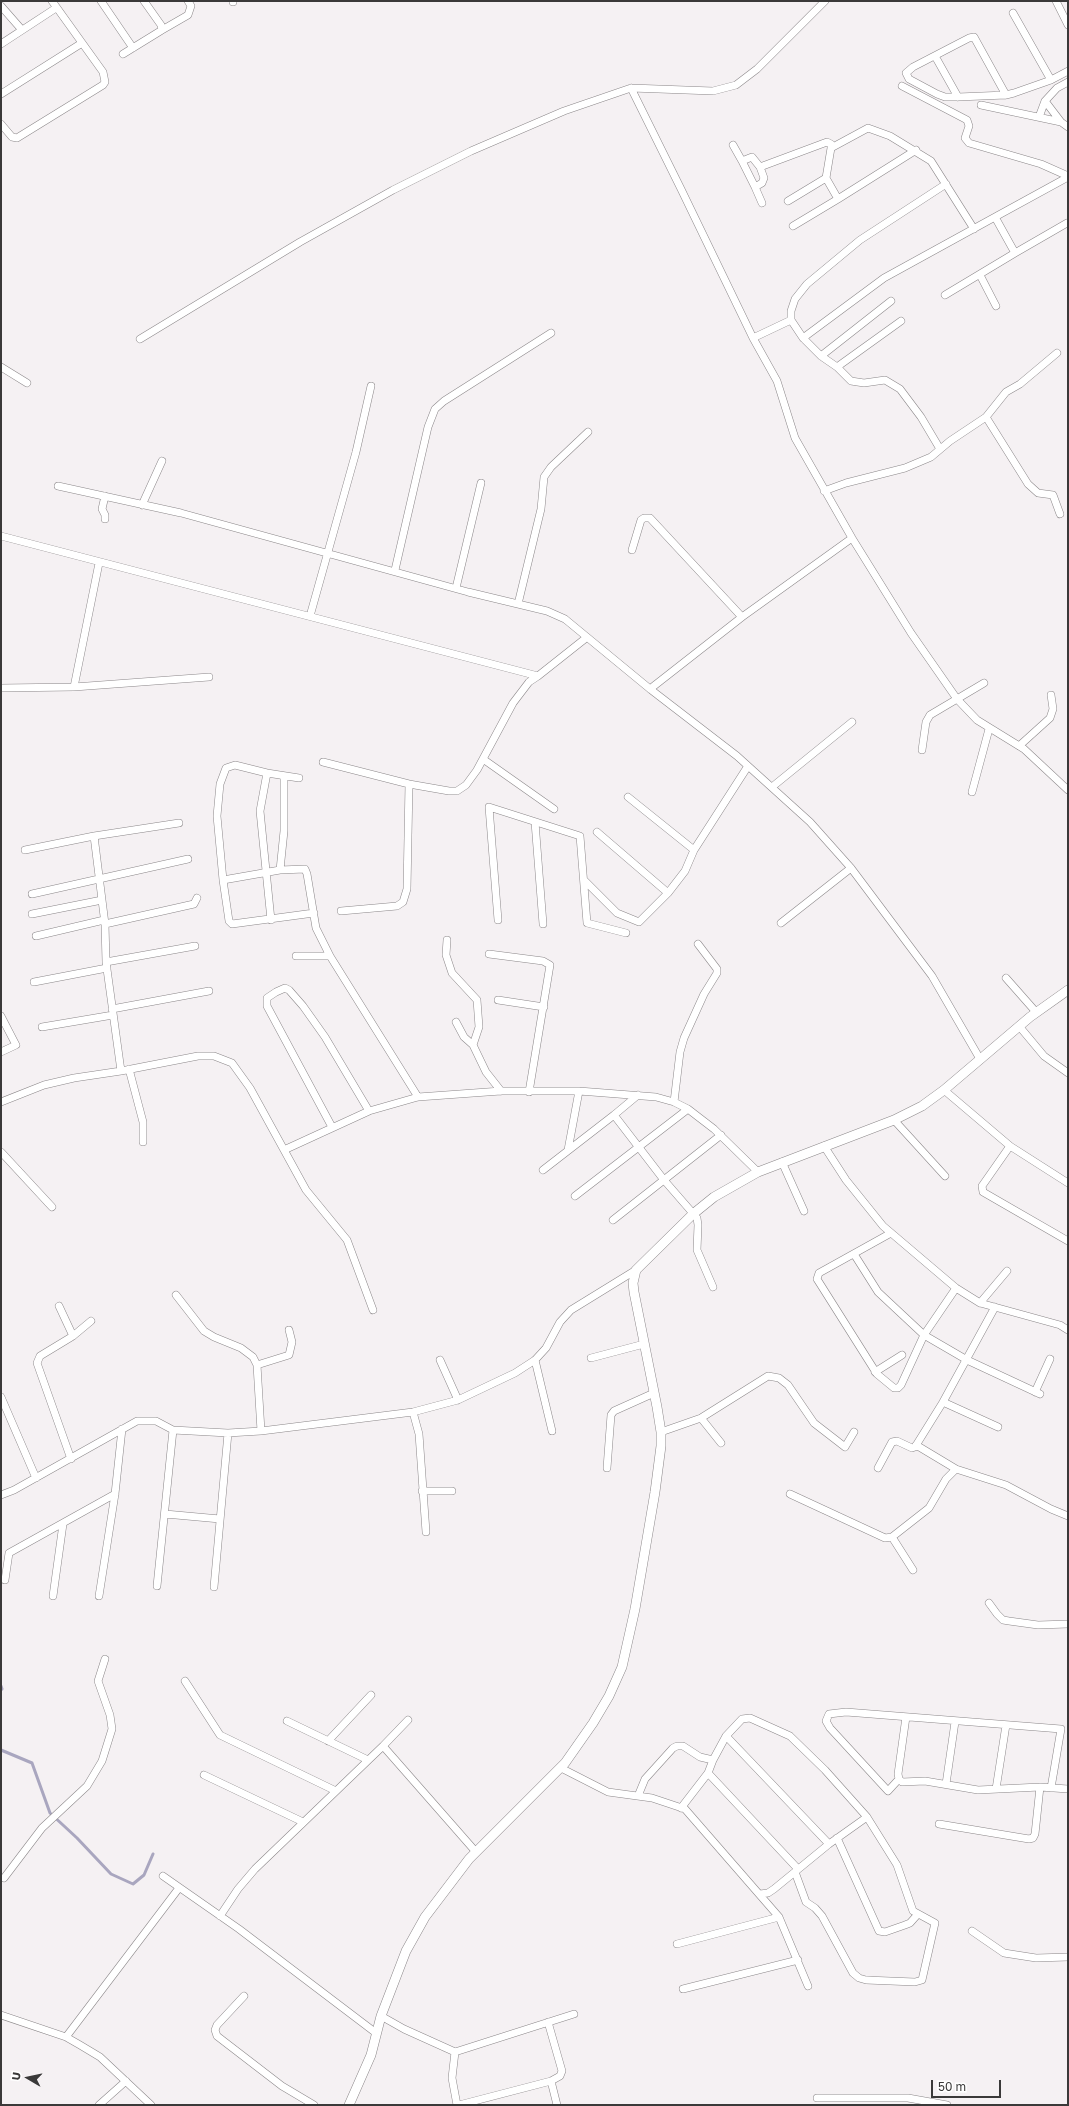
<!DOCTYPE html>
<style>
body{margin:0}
#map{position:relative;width:1069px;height:2106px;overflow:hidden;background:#f5f1f3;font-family:"Golos Text",sans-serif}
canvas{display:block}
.frame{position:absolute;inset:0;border:2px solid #3a3939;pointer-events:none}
.north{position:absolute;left:8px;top:2058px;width:40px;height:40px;-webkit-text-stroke:3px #fff;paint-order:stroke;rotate:279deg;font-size:11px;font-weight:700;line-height:16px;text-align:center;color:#3a3939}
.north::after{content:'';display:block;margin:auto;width:14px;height:18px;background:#3a3939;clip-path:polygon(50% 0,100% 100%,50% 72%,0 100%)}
.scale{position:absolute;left:931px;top:2080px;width:70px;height:18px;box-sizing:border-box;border:2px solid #3a3939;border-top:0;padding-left:5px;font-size:12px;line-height:14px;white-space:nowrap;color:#3a3939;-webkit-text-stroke:3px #fff;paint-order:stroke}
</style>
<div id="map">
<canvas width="1069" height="2106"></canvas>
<div class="frame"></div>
<div class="north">U</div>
<div class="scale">50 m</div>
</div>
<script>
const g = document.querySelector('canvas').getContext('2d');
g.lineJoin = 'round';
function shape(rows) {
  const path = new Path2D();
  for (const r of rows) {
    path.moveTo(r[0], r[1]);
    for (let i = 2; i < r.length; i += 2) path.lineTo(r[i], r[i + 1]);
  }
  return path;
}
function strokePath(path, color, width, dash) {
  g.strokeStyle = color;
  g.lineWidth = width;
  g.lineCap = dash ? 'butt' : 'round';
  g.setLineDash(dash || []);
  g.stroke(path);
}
strokePath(shape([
 [1,1686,2,1689,1,1690],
 [1,1750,32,1763,50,1813,77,1838,111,1874,133,1884,144,1875,153,1854]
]), '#a9a6bf', 3);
const minor = shape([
 [101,1,133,48],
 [233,1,233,2],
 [1056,1,1068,25],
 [1,6,22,30],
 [1013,13,1051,80],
 [162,30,188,15,191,6,188,1],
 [1,44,56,8],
 [123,54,162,30,161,25,144,1],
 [935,56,958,97],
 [902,86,967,120,969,126,965,138,969,143,1041,164,1068,176],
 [631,88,681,189,753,338,777,381,795,438,852,538,911,633,957,699,977,720,1024,749,1068,790],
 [1,94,82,43],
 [1006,95,974,37,969,38,913,67,906,73,909,79,937,94,945,97,958,97,1006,95,1014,93,1051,80,1068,71],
 [1045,101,1061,122],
 [981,105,1061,122,1068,127],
 [1039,117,1045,101,1057,88,1068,82],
 [1,124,12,137,17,138,103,85,105,82,103,72,52,1],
 [733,145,742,161,752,157,760,167,827,142,831,144,831,148],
 [742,161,755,187],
 [760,167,764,178,762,183,755,187,762,203],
 [838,199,916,150],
 [788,201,826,178],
 [793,226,838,199,826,178,831,148,868,128,890,136,931,161,974,229],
 [1015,253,1067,223],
 [980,275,996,306],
 [945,295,1015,253,995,217,1068,177],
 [753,338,791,320],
 [803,338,884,278,995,217],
 [140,339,300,242,393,190,471,151,564,111,631,88,713,91,736,85,757,69,825,1],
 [821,356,891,301],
 [1,367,27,383],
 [837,367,901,321],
 [986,417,1028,484,1038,493,1053,495,1060,514],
 [940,449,921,417,900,389,885,380,864,383,851,381,837,367,821,356,803,338,791,320,791,311,795,299,807,284,860,240,946,184],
 [58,486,181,513,468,592,547,611,565,619,650,689,737,756,810,822,851,868,932,976,980,1059],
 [824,491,846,483,905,468,931,457,950,441,986,417,1006,392,1020,384,1057,353],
 [105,496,102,509,105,515,105,519],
 [142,505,162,461],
 [1,536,538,676,586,638],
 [632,550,641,520,644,518,650,518,742,617],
 [395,570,428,427,435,409,444,401,551,333],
 [456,588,481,483],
 [518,604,541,509,544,477,551,467,588,432],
 [310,616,356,452,371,386],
 [74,687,99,563],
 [1,688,74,687,209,677],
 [650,689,742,617,852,538],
 [1019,746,1050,718,1053,709,1051,695],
 [922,750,926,722,930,715,984,683],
 [483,759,554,809],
 [323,762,409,784,449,791,457,791,466,785,477,770,513,703,529,682,538,676],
 [267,773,260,811,271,920],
 [299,778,267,773,235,765,226,768,220,784,217,816,223,880,229,921,232,924,314,913],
 [772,787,852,722],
 [972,792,989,729],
 [628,797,694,850],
 [535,822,543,924],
 [597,832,668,893],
 [94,836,105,924,106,962,121,1071,198,1056,214,1056,232,1063,250,1088,306,1190,347,1240,373,1310],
 [25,850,94,836,179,823],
 [280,870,284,831,284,776],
 [223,880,280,870,305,869,307,874,316,928,330,956],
 [584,880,617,913,639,922,668,893,685,871,694,850,748,766],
 [32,894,188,859],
 [341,911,397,906,403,902,407,889,409,784],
 [32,914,102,900],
 [498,920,489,807,580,836,587,923,626,933],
 [781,923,851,868],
 [105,924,194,904,197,898],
 [36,936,104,920],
 [447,940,446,955,452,973,477,1000,479,1027,473,1045,486,1072,501,1091],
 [489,954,543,961,550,965,529,1092],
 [296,956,330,956,418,1097],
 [106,962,195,946],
 [1006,978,1036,1012],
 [34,982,107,968],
 [498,1000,544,1007],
 [112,1009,209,991],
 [1,1016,16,1045,1,1052],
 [456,1022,464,1037,473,1045],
 [1019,1026,1044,1056,1068,1073],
 [42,1027,113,1015],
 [129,1069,143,1122,143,1142],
 [944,1090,1010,1146,1068,1183],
 [1,1102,44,1085,74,1078,121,1071],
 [674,1102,680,1052,684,1038,704,994,717,973,717,969,698,944],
 [614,1115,638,1095],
 [894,1120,945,1176],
 [332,1127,267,1006,267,998,276,992,285,988,289,990,303,1006,325,1037,369,1111],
 [824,1146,846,1180,883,1226,956,1288,980,1303,1060,1325,1068,1330],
 [1010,1146,982,1186,983,1192,1068,1241],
 [284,1150,369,1111,418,1097,501,1091,579,1091,656,1097,674,1102,688,1109,714,1129,758,1172],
 [568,1150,579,1091],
 [1,1152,52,1207],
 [782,1162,804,1211],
 [543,1170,614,1115,664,1180,697,1218,698,1225,697,1250,713,1287],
 [575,1196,688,1109],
 [613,1220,721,1135],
 [891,1233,819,1273,817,1279,877,1374,894,1388,898,1388,901,1385,924,1335,956,1288],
 [854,1254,878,1292,924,1335,967,1360,1040,1394],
 [176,1295,204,1331,214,1337,241,1348,253,1357,257,1365,261,1431],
 [980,1303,1007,1271],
 [59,1306,73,1336,40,1356,37,1363,71,1459],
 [995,1307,943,1402,998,1427],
 [73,1336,91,1321],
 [591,1358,644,1344],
 [440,1360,458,1400],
 [535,1360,552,1431],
 [257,1365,289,1355,292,1342,289,1330],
 [875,1372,902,1355],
 [1035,1392,1050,1359],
 [1,1397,36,1478],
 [413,1412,419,1434,426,1532],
 [701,1418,721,1443],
 [661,1432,701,1418,768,1376,779,1378,788,1385,814,1423,845,1447,854,1432],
 [916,1445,956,1469],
 [607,1468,611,1415,614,1411,654,1393],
 [878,1468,892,1442,897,1441,912,1448,915,1447,943,1402],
 [422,1491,452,1491],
 [790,1494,885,1538,892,1537,929,1508,946,1479,956,1469,1006,1485,1051,1509,1068,1516],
 [1,1495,14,1490,137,1421,156,1421,173,1430,228,1433,261,1431,413,1412,458,1400,515,1373,535,1360,546,1348,560,1322,571,1310,636,1270],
 [165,1514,220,1519],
 [892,1537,913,1570],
 [5,1580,9,1553,115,1494],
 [157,1586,173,1430],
 [214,1587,228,1433],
 [53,1596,63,1524],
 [99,1596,115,1494,122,1429],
 [989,1603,997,1614,1003,1620,1009,1621,1038,1625,1068,1624],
 [185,1681,220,1735,336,1791],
 [906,1717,898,1774,899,1779,902,1782,925,1781,978,1790,1040,1787],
 [287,1721,368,1760],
 [726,1736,829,1844],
 [328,1741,371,1695],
 [383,1746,476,1852],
 [561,1768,608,1792,652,1798,685,1809,779,1917,808,1986],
 [708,1773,798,1869],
 [204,1775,303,1822],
 [899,1779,888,1791,830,1728,826,1721,829,1714,846,1712,1061,1729,1051,1788],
 [946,1784,955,1722],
 [996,1789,1006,1725],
 [638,1796,645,1779,673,1748,677,1746,683,1746,700,1757,713,1760,726,1736,742,1719,750,1718,790,1736,825,1770,867,1817,897,1865,913,1911,935,1923,922,1980,915,1982,866,1980,859,1978,853,1973,822,1916,815,1908,806,1902,795,1872],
 [681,1808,708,1773,713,1760],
 [939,1824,1029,1839,1033,1838,1035,1834,1040,1787,1068,1789],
 [837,1838,879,1931,885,1932,905,1925,910,1923,918,1914],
 [163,1876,239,1929,376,2033],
 [4,1878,42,1828,87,1786,102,1761,112,1729,110,1715,98,1681,105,1659],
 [760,1894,768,1893,774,1889,829,1844,867,1817],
 [220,1916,238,1889,255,1869,383,1746,408,1720],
 [972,1931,1004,1953,1036,1958,1068,1957],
 [677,1944,779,1917],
 [683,1989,798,1960],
 [244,1996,217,2025,215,2030,217,2036,282,2086,314,2105],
 [1,2015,66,2037,80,2045,100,2057,151,2105],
 [381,2016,404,2029,455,2052,574,2014],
 [548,2022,562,2071,560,2076,551,2081,557,2105],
 [66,2037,179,1888],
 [455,2052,452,2078,457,2105],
 [817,2098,908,2098,947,2105],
 [99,2105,126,2081],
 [459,2105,551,2081]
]);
const tertiary = shape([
 [349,2105,371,2055,381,2016,406,1951,425,1917,469,1859,565,1763,593,1723,609,1696,622,1667,635,1609,655,1492,661,1446,661,1432,657,1407,634,1292,633,1283,636,1270,693,1214,714,1197,758,1172,894,1120,922,1106,944,1090,1030,1017,1068,990]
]);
strokePath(minor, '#8b8789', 8);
strokePath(tertiary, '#8b8789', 10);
strokePath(minor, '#fff', 7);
strokePath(tertiary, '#fff', 9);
</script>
